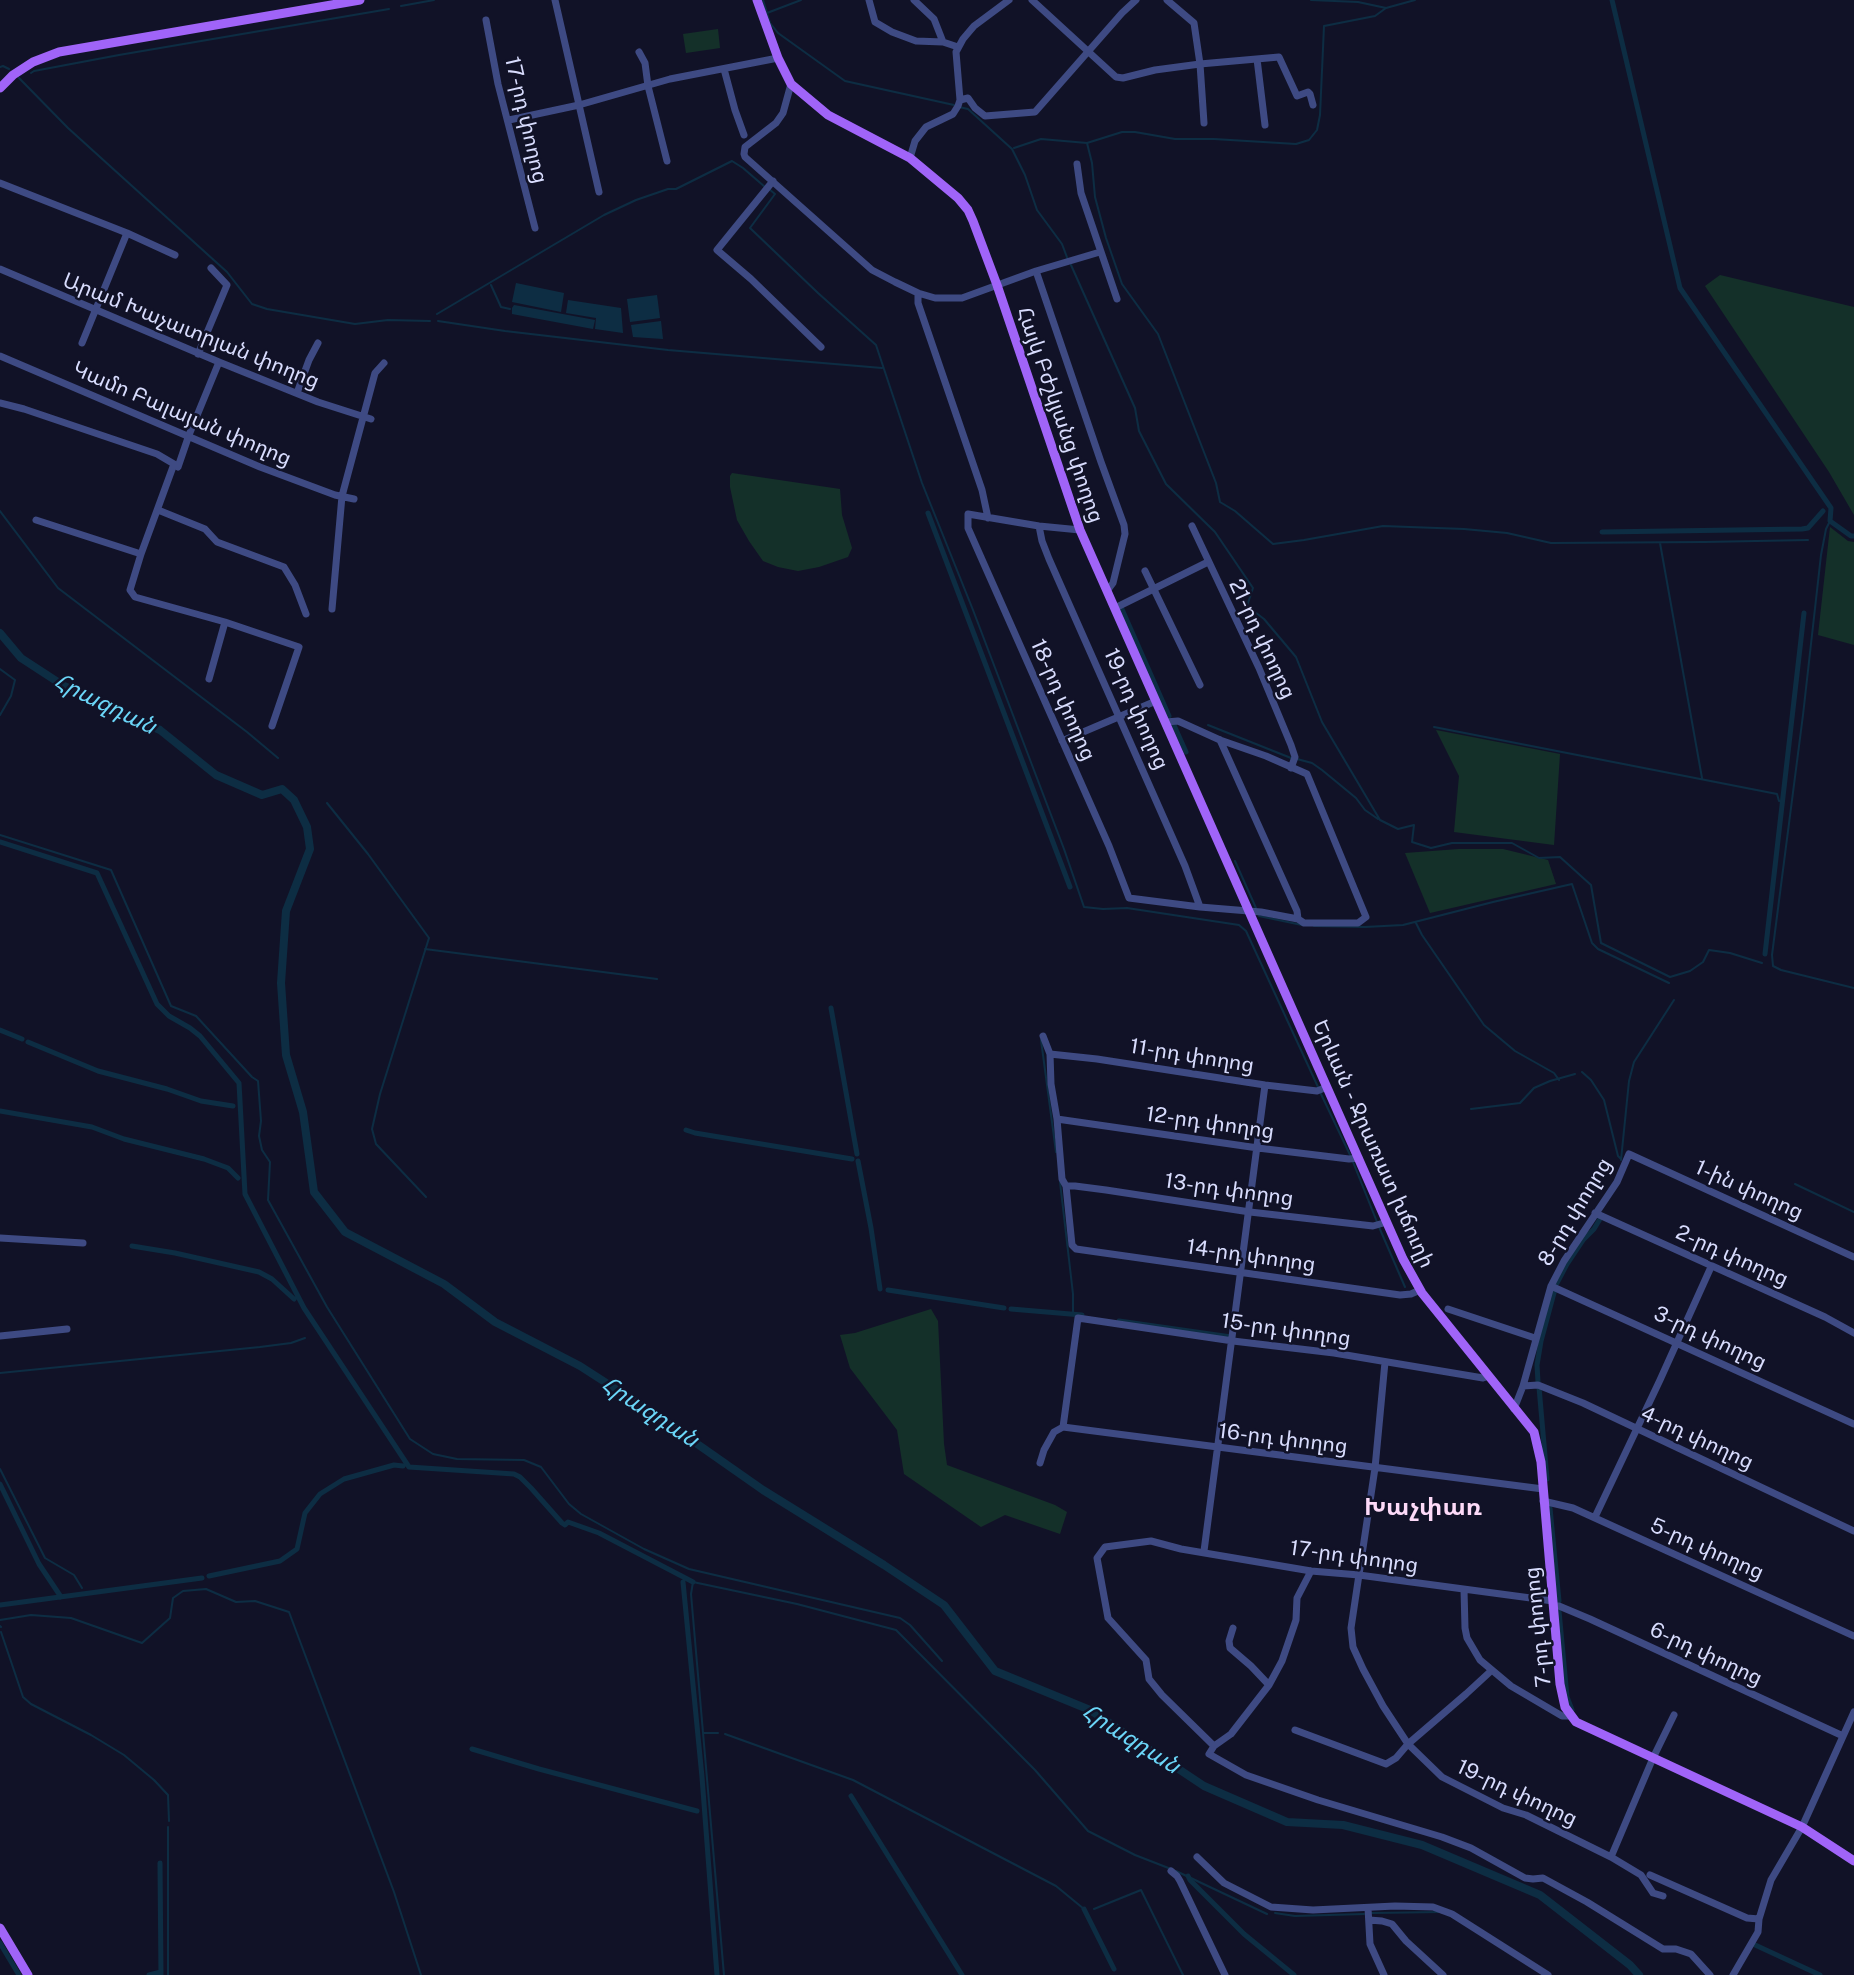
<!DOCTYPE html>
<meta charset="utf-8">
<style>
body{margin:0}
canvas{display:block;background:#111227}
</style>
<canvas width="1854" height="1975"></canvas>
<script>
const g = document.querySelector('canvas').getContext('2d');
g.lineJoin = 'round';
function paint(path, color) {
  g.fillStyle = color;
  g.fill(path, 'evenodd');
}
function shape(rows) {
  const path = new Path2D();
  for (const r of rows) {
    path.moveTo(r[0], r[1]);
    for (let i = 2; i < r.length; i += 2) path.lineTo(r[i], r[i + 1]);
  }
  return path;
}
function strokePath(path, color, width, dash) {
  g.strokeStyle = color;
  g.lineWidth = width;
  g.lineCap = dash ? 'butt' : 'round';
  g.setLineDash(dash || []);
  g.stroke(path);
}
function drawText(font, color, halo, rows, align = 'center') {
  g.font = font + ' "Public Sans","Noto Sans Armenian",sans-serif';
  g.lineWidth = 5;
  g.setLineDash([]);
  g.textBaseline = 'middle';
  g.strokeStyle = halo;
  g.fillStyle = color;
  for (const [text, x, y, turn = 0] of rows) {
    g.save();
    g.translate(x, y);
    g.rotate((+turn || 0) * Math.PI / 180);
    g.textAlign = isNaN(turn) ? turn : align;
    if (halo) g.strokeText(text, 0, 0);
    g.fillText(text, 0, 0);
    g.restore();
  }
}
paint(shape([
 [718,29,720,48,686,53,683,34],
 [1720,275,1854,307,1854,515,1829,472,1705,286],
 [732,473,840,489,842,515,852,548,848,557,819,567,798,571,778,567,763,561,749,541,737,520,730,487,730,476],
 [1830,527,1848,541,1854,542,1854,645,1818,635],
 [1436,730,1560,754,1554,845,1454,832,1459,776],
 [1459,849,1503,849,1548,860,1556,884,1430,913,1405,853],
 [931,1309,938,1321,944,1444,947,1465,1055,1505,1067,1512,1060,1534,1005,1515,981,1527,904,1474,897,1430,850,1368,840,1335,855,1333]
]), '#143029');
paint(shape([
 [516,283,564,293,561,312,512,302],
 [657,295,660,318,630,322,627,299],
 [568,300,621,308,623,333,595,329,596,318,566,313],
 [514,305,595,320,593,329,512,314,512,308],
 [661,321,663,339,633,337,631,325]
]), '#0d2d43');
strokePath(shape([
 [763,0,770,23,778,33,845,81,954,105],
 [1311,0,1358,2,1386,8],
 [401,6,434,0],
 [767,13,801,0],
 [0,67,3,66,9,69],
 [31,73,34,71,119,55,389,9],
 [19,78,68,128,227,272,252,304,267,309,355,324,388,320,430,321],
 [959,107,968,109,1012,149,1025,175,1037,210,1062,244,1068,260],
 [1087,143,1092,163,1095,197,1106,238,1122,284,1158,334,1216,483,1220,502,1235,511,1273,544,1304,540,1383,526,1464,529,1507,533,1551,543,1704,542,1808,540],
 [1014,148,1041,139,1087,143,1122,132,1135,132,1175,139,1214,139,1296,144,1309,140,1317,130,1320,115,1324,26,1375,16,1386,8,1415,0],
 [769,189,775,194,750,228,818,293,876,345,922,483,973,610,1064,849,1084,907,1103,909,1127,908,1239,925,1246,931,1318,1087],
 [1071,265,1135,408,1139,431,1166,484,1215,532,1253,588,1247,606,1264,619,1296,657,1322,722,1380,820,1398,829,1414,825,1412,842,1431,848,1452,843,1512,843,1539,858,1560,857,1591,885,1601,943,1670,977,1690,971,1703,962,1709,950,1730,953,1762,963],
 [491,285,501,307,510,309],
 [437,314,604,215,636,200,668,189,676,189,732,161,743,168,765,187],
 [438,321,505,331,668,350,882,368],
 [0,511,58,588,247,732,278,758],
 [1830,521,1826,529,1821,555,1803,715,1772,955,1773,966,1781,970,1854,988],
 [1660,543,1702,778],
 [0,669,15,680,11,696,0,715],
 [1208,725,1291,758],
 [1434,727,1777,794,1779,801,1783,801],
 [1297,759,1312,763,1322,770,1356,798,1365,810,1378,819],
 [327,803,368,854,429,938,380,1094,372,1129,376,1144,426,1197],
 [0,835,111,870,171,1006,196,1016,252,1077,258,1081,261,1121,259,1136,262,1150,270,1162,268,1200,327,1307,410,1439,433,1454,457,1459,524,1460,541,1467,569,1504,581,1514,644,1549,689,1569,900,1618,910,1625,942,1661],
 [1235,861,1256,908],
 [1259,916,1302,925],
 [1416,923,1422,935,1484,1025,1515,1051,1554,1073,1559,1080],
 [1314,926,1365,927,1403,925,1493,902,1572,884,1592,943,1598,949,1669,983],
 [425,949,657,979],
 [1041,1040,1056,1152],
 [1582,1072,1591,1080,1604,1100,1618,1156,1621,1159],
 [1320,1092,1351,1157],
 [1471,1109,1520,1103,1534,1088,1550,1081,1575,1074],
 [1621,1160,1629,1081,1634,1062,1674,1000],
 [1353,1162,1377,1222],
 [1060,1182,1073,1294,1073,1313],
 [1795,1184,1854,1212],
 [1379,1227,1405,1287],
 [0,1373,260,1347,291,1343,305,1338],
 [0,1469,45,1558,74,1575,82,1588],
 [0,1620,31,1615,71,1618,142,1643,170,1618,173,1598,183,1591,206,1589,236,1602,255,1601,289,1612,394,1892,421,1975],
 [0,1626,1,1627],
 [1,1632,23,1697,31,1704,91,1735,124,1755,154,1780,168,1795,169,1821],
 [704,1733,718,1733],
 [725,1734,853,1780,1056,1886,1084,1909],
 [1176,1871,1267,1914],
 [1094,1909,1141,1890,1183,1975],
 [1275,1913,1295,1916,1364,1914],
 [1372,1913,1440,1912],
 [168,1975,168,1827],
 [724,1975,691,1594,693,1582,797,1604,896,1630,1035,1770,1088,1831,1135,1855,1171,1869]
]), '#0d2d43', 2);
strokePath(shape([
 [1612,0,1680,288,1831,508,1830,521,1851,536,1854,536],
 [928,513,1070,887],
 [1602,532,1802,529,1808,528,1823,511],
 [1121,607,1169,716],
 [1173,723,1186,752],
 [0,842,97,873,157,1004,169,1016,190,1028,200,1036,239,1083,245,1194,304,1308,409,1467,514,1474,520,1477,531,1488,562,1523,565,1525,568,1522,599,1533,693,1582],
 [1765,954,1804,613],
 [831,1008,857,1154],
 [0,1030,22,1039],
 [28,1042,98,1071,167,1089,201,1101,233,1106],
 [0,1111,92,1127,124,1139,204,1159,228,1168,238,1178],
 [686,1130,695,1133,852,1159],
 [858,1161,871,1228,880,1289],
 [132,1246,175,1253,259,1272,272,1279,294,1299],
 [1557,1283,1567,1264,1583,1240,1594,1229,1600,1219],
 [888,1290,1004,1308],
 [1011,1309,1082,1315],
 [1119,1321,1231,1337],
 [1538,1382,1537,1365,1541,1341,1555,1289],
 [1539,1387,1547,1479],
 [0,1484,39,1564,61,1597],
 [1550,1508,1559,1601],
 [209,1576,280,1561,297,1549,305,1513,320,1494,344,1479,394,1465,403,1466],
 [683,1582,702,1777,717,1975],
 [0,1605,202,1578],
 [1559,1611,1567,1697,1572,1710],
 [472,1749,539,1769,697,1811],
 [851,1796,962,1975],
 [160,1863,161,1975],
 [1188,1876,1190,1880,1244,1934,1294,1975],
 [1084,1909,1114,1969],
 [0,1943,19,1975],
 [1753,1944,1820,1975],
 [149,1975,161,1972]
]), '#0d2d43', 5);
strokePath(shape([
 [0,633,21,658,64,686,160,730,216,775,262,795,282,789,294,800,307,827,310,849,286,911,281,983,286,1055,303,1112,314,1192,345,1232,444,1284,495,1322,580,1366,653,1413,763,1490,884,1565,944,1605,995,1671,1090,1710,1204,1786,1287,1822,1343,1825,1422,1845,1540,1895,1630,1965,1639,1975]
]), '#0d2d43', 8);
strokePath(shape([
 [555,0,599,192],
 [869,0,875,22,892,32,916,41,943,42],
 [914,0,934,19,943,42,958,47],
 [1032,0,1116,77,1123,78,1155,70,1200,64,1279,57,1297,96,1308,92,1310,94,1313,105],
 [1167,0,1194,23,1200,64,1204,123],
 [486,20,498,84,535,228],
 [639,52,645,63,648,86,667,161],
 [1257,59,1265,125],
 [724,69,735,110,744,135],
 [791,84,783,113,776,123,745,147,744,154,745,157,872,270,895,282,918,293,935,298,962,298,1036,271,1100,252],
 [960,100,968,98,975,108,985,116,1035,112,1122,13,1136,0],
 [509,120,579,105,670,79,778,58],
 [910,158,915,141,926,127,953,114,958,106,960,100,956,52,963,39,974,26,1009,0],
 [1077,164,1081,193,1117,299],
 [773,181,717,250,751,279,821,347],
 [0,183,127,233,175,255],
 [0,269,219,362,318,402,371,419],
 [1036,271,1101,462,1124,525,1125,534,1113,583,1107,591],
 [918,293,918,303,982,490,988,518],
 [82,343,127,233],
 [198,354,227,285,211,268],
 [0,356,260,467,335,495,354,499],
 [297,393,309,360,318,343],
 [0,403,24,409,157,454,174,464,141,554,130,590,135,597,225,622,299,647,272,726],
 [174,464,178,467,189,435,219,362],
 [158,510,205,529,217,542,284,567,295,585,306,614],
 [36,520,141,554],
 [1039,526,1042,541,1049,559,1185,866,1200,907],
 [1192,526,1259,668,1291,745,1295,757,1291,768],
 [1080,530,1039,526,968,514,968,528,1109,846,1129,898,1200,907,1261,912,1298,919,1304,923,1358,923,1366,917,1307,774,1266,756,1220,740,1178,721,1166,722],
 [1145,571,1200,685],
 [1115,608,1208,562],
 [332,609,342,496,375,373,384,363],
 [209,679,225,622],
 [1220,740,1297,911,1298,919],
 [1062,741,1156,701],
 [1043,1036,1050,1054,1051,1084,1057,1119,1062,1179,1066,1186,1072,1245,1076,1249,1400,1295,1411,1294,1420,1290],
 [1050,1054,1097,1059,1265,1085,1317,1091,1327,1087],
 [1057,1119,1258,1148,1349,1159,1359,1158],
 [1066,1186,1075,1186,1106,1190,1250,1212,1373,1226,1387,1222],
 [1595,1213,1825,1317,1854,1333],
 [0,1238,83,1243],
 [1551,1286,1854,1424],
 [1448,1309,1535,1338],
 [0,1336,67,1329],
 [1385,1362,1375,1468,1351,1628,1353,1647,1363,1669,1383,1706,1408,1744,1442,1777,1503,1808,1526,1815,1611,1857,1641,1875,1653,1893,1663,1896],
 [1523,1386,1538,1385,1583,1403,1854,1531],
 [1514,1409,1523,1386,1551,1286,1564,1261,1617,1182,1629,1154,1854,1257],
 [1063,1427,1078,1318,1233,1341,1334,1353,1483,1378,1489,1376],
 [1040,1463,1044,1450,1054,1432,1063,1427,1543,1489],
 [1543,1501,1573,1508,1854,1636],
 [1595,1517,1660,1380,1711,1267],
 [1204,1551,1265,1085],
 [1311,1571,1297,1598,1296,1620,1282,1661,1269,1685,1231,1734,1214,1746,1162,1695,1149,1679,1146,1660,1108,1618,1097,1558,1105,1547,1151,1541,1181,1549,1311,1571,1359,1575,1553,1601],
 [1464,1590,1465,1628,1467,1638,1480,1660,1511,1686,1562,1716,1571,1716],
 [1553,1606,1559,1606,1590,1619,1843,1736],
 [1233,1628,1229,1641,1230,1648,1251,1666,1269,1685],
 [1295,1730,1386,1764,1396,1758,1408,1744,1466,1694,1492,1670],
 [1214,1746,1209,1754,1246,1775,1318,1800,1442,1837,1471,1848,1525,1878,1533,1879,1543,1878,1587,1902,1663,1949,1676,1949,1691,1954,1710,1975],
 [1197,1857,1224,1883,1271,1907,1313,1910,1395,1906,1433,1907,1452,1914,1548,1975],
 [1611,1857,1653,1758,1674,1715],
 [1171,1871,1177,1876,1180,1881,1225,1975],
 [1650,1875,1747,1918,1759,1919],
 [1368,1908,1370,1944,1384,1975],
 [1369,1920,1382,1921,1392,1924,1406,1941,1443,1975],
 [1733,1975,1758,1932,1759,1919,1771,1880,1802,1827,1854,1712]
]), '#3e4a83', 7);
strokePath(shape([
 [757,0,778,58,791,84,828,115,910,158,958,198,968,210,973,221,997,285,1080,530,1403,1259,1422,1293,1534,1432,1541,1462,1560,1684,1565,1707,1576,1722,1802,1827,1854,1861],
 [0,88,13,75,33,62,59,52,360,0],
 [0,1928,28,1975]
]), '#a064f8', 9);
drawText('21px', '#d8dcfd', '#111227', [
 ["17-րդ փողոց",526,120,77],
 ["Արամ Խաչատրյան փողոց",191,331,22],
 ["Կամո Բալայան փողոց",182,414,23],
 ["Հայկ Բժշկյանց փողոց",1060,415,71],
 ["21-րդ փողոց",1262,639,65],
 ["18-րդ փողոց",1063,700,66],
 ["19-րդ փողոց",1136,709,66],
 ["11-րդ փողոց",1192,1056,9],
 ["12-րդ փողոց",1210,1123,8],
 ["Երևան - Ջրառատ խճուղի",1373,1144,66],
 ["13-րդ փողոց",1229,1190,8],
 ["1-ին փողոց",1749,1190,24],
 ["8-րդ փողոց",1575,1212,-59],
 ["14-րդ փողոց",1251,1256,8],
 ["2-րդ փողոց",1732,1256,24],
 ["15-րդ փողոց",1286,1330,8],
 ["3-րդ փողոց",1710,1338,25],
 ["4-րդ փողոց",1697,1438,25],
 ["16-րդ փողոց",1283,1439,7],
 ["5-րդ փողոց",1707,1549,24],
 ["17-րդ փողոց",1354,1557,8],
 ["7-րդ փողոց",1538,1627,-96],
 ["6-րդ փողոց",1706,1654,25],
 ["19-րդ փողոց",1517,1793,25]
]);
drawText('italic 23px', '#6bd6f8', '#111227', [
 ["Հրազդան",105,704,26],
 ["Հրազդան",650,1412,33],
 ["Հրազդան",1131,1739,32]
]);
drawText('bold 24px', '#fddaf8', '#111227', [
 ["Խաչփառ",1423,1508]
]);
</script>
